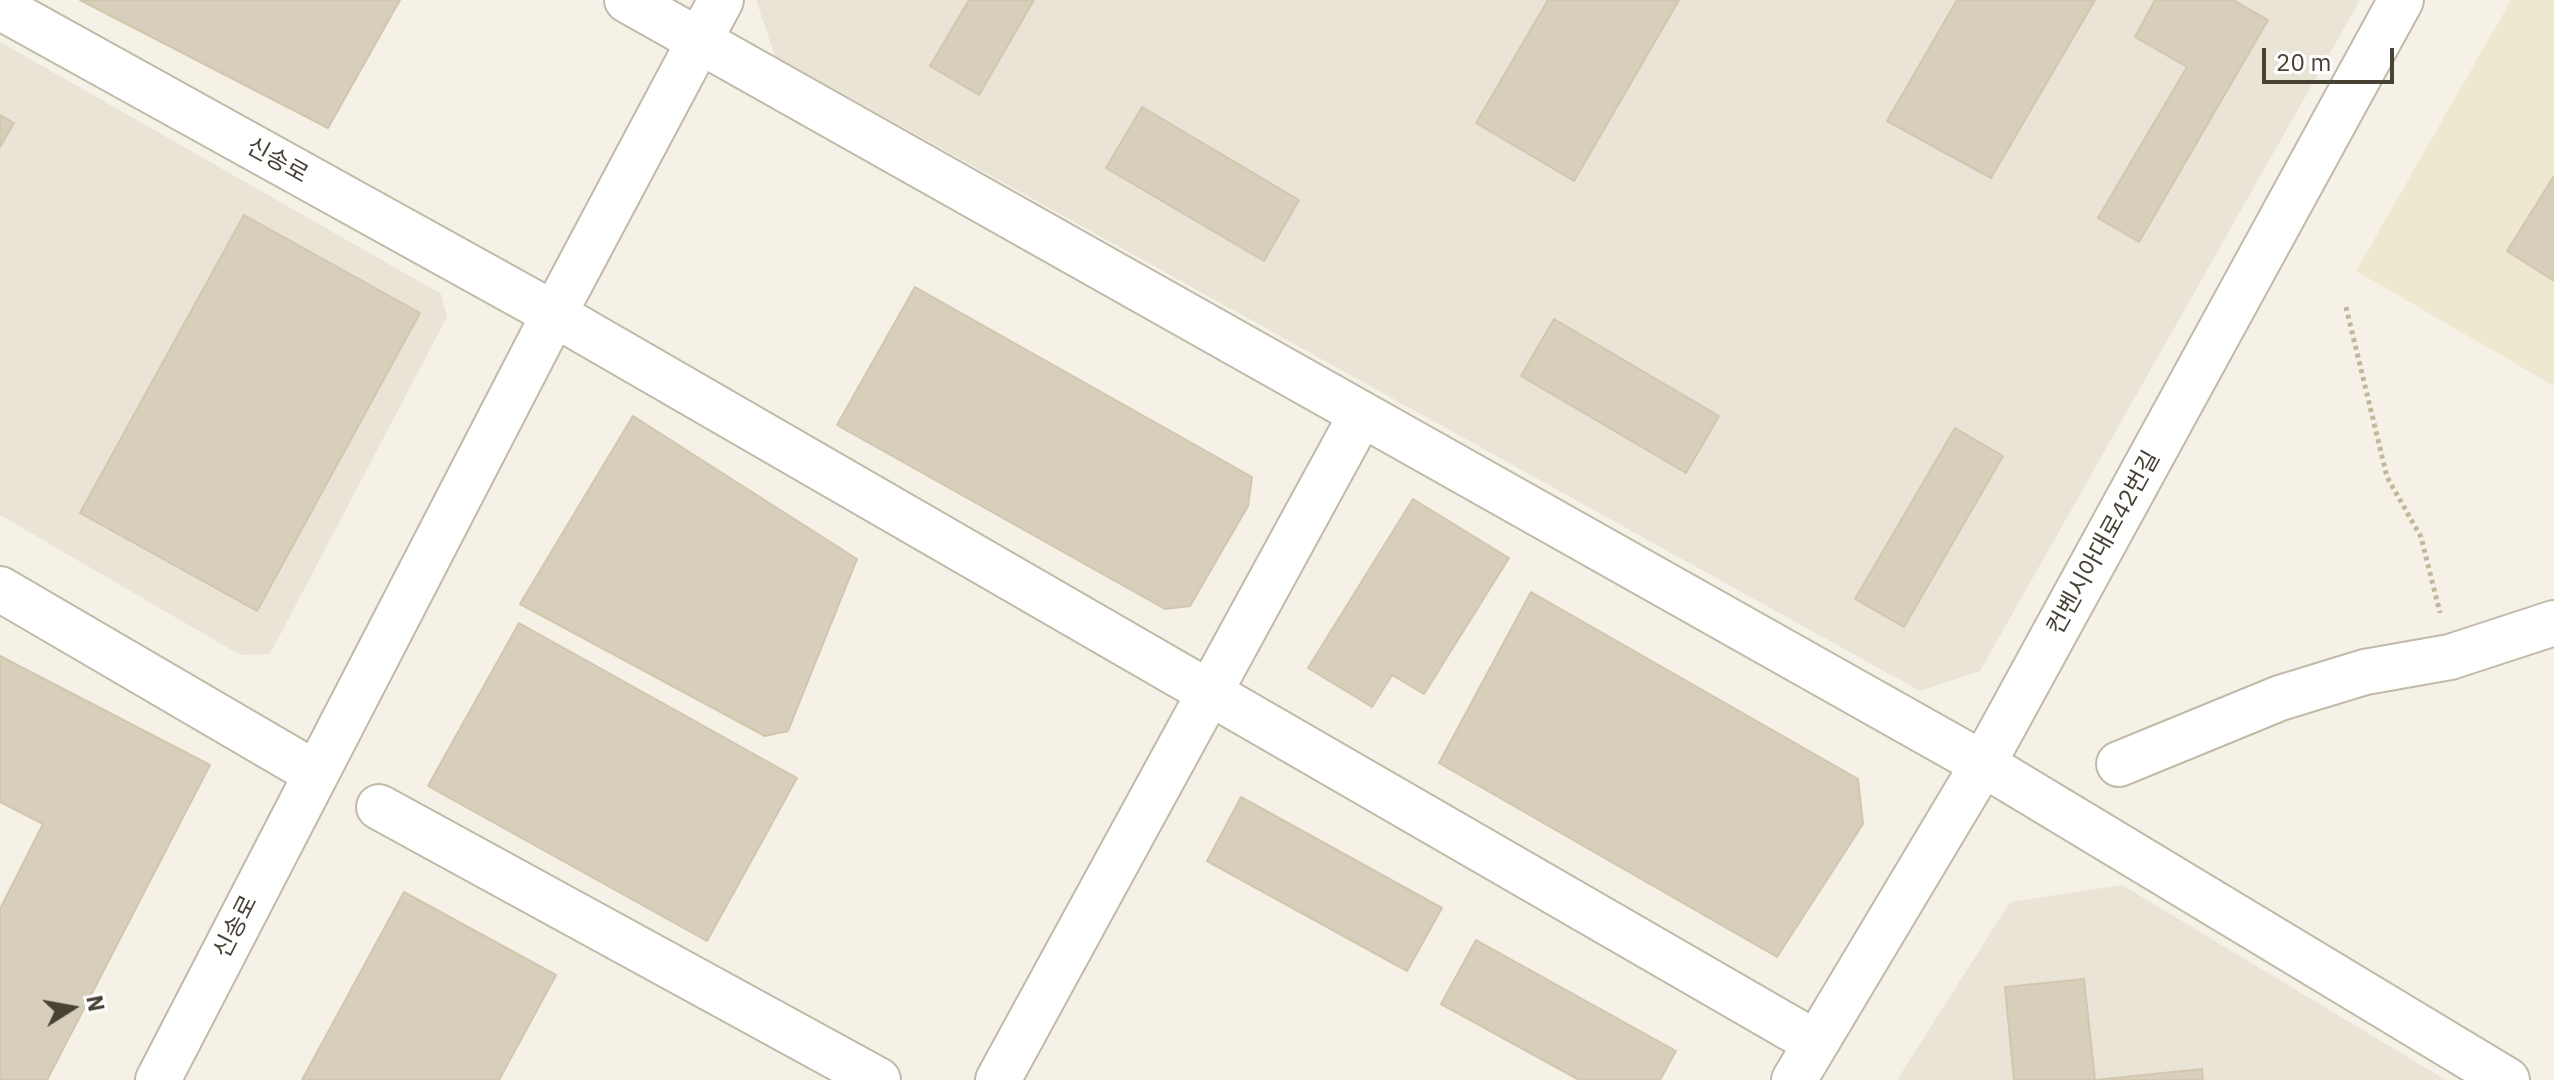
<!DOCTYPE html>
<meta charset="utf-8">
<style>
body{margin:0}
#map{position:relative;width:2554px;height:1080px;overflow:hidden;background:#f5f1e7;font-family:"IBM Plex Sans",sans-serif}
canvas{display:block}
.north{position:absolute;left:32px;top:968px;width:80px;height:80px;-webkit-text-stroke:6px #fff;paint-order:stroke;rotate:79deg;font-size:22px;font-weight:700;line-height:32px;text-align:center;color:#484235}
.north::after{content:'';display:block;margin:auto;width:28px;height:36px;background:#484235;clip-path:polygon(50% 0,100% 100%,50% 72%,0 100%)}
.scale{position:absolute;left:2262px;top:48px;width:132px;height:36px;box-sizing:border-box;border:4px solid #484235;border-top:0;padding-left:10px;font-size:24px;line-height:28px;white-space:nowrap;color:#484235;-webkit-text-stroke:6px #fff;paint-order:stroke}
</style>
<div id="map">
<canvas width="2554" height="1080"></canvas>
<div class="north">N</div>
<div class="scale">20 m</div>
</div>
<script>
const g = document.querySelector('canvas').getContext('2d');
g.lineJoin = 'round';
function paint(path, color) {
  g.fillStyle = color;
  g.fill(path, 'evenodd');
}
function shape(rows) {
  const path = new Path2D();
  for (const r of rows) {
    path.moveTo(r[0], r[1]);
    for (let i = 2; i < r.length; i += 2) path.lineTo(r[i], r[i + 1]);
  }
  return path;
}
function strokePath(path, color, width, dash) {
  g.strokeStyle = color;
  g.lineWidth = width;
  g.lineCap = dash ? 'butt' : 'round';
  g.setLineDash(dash || []);
  g.stroke(path);
}
function drawText(font, color, halo, rows, align = 'center') {
  g.font = font + ' "IBM Plex Sans","Noto Sans KR",sans-serif';
  g.lineWidth = 6;
  g.setLineDash([]);
  g.textBaseline = 'middle';
  g.strokeStyle = halo;
  g.fillStyle = color;
  for (const [text, x, y, turn = 0] of rows) {
    g.save();
    g.translate(x, y);
    g.rotate((+turn || 0) * Math.PI / 180);
    g.textAlign = isNaN(turn) ? turn : align;
    if (halo) g.strokeText(text, 0, 0);
    g.fillText(text, 0, 0);
    g.restore();
  }
}
paint(shape([
 [756,0,2360,0,1980,671,1920,691,775,56],
 [0,42,441,294,447,317,270,654,240,655,0,515],
 [2122,885,2446,1080,1897,1080,2010,902]
]), '#e9e4d5');
paint(shape([
 [2511,0,2554,0,2554,386,2356,271]
]), '#efe8d0');
const building = shape([
 [80,0,400,0,328,128,80,0],
 [969,0,1034,0,979,95,930,66,969,0],
 [1548,0,1679,0,1574,181,1476,123,1548,0],
 [1957,0,2095,0,1991,178,1887,121,1957,0],
 [2155,0,2233,0,2268,20,2139,242,2098,218,2187,67,2135,37,2155,0],
 [1142,107,1299,200,1264,261,1106,168,1142,107],
 [0,115,14,123,0,147,0,115],
 [2554,176,2554,281,2507,251,2554,176],
 [244,215,420,313,257,611,80,513,244,215],
 [915,287,1252,477,1248,506,1190,606,1165,609,837,425,915,287],
 [1554,319,1719,416,1686,473,1521,376,1554,319],
 [633,416,857,559,788,731,765,736,520,604,633,416],
 [1955,428,2003,456,1904,627,1855,599,1955,428],
 [1413,499,1509,558,1424,694,1392,675,1372,707,1308,668,1413,499],
 [1531,592,1858,779,1863,824,1777,957,1439,763,1531,592],
 [519,623,797,778,707,941,428,786,519,623],
 [0,656,210,765,47,1080,0,1080,0,909,43,824,0,802,0,656],
 [1241,797,1442,908,1407,971,1207,861,1241,797],
 [404,892,556,975,499,1080,302,1080,404,892],
 [1476,940,1676,1051,1660,1080,1579,1080,1441,1004,1476,940],
 [2084,979,2095,1080,2202,1069,2203,1080,2014,1080,2005,987,2084,979]
]);
paint(building, '#d7cebc');
strokePath(building, '#d2c7ae', 2);
const minor = shape([
 [627,0,1983,764,2507,1080],
 [0,7,554,314,1816,1043],
 [0,589,315,773],
 [2119,764,2280,698,2365,672,2450,657,2554,623],
 [379,807,878,1080],
 [158,1080,554,314,721,0],
 [998,1080,1361,415],
 [1794,1080,1983,764,2401,0]
]);
strokePath(minor, '#c1baa9', 48);
strokePath(shape([
 [2346,307,2387,477,2421,537,2440,613]
]), '#c3b799', 5, [4, 4]);
strokePath(minor, '#fff', 44);
drawText('24px', '#484235', '#fff', [
 ["신송로",277,161,29],
 ["컨벤시아대로42번길",2104,543,-61],
 ["신송로",236,927,-63]
]);
</script>
